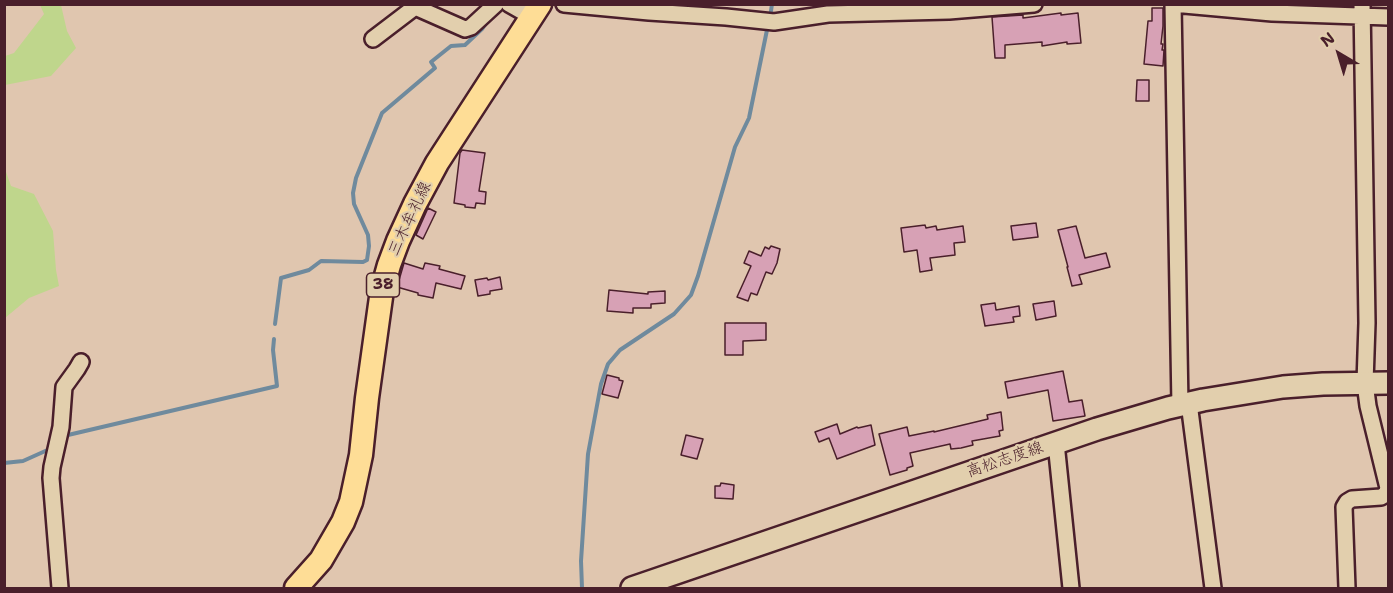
<!DOCTYPE html>
<meta charset="utf-8">
<style>
body{margin:0}
#map{position:relative;width:1393px;height:593px;overflow:hidden;background:#e0c6af;font-family:"Shantell Sans",sans-serif}
canvas{display:block}
.frame{position:absolute;inset:0;border:6px solid #4a1f2b;pointer-events:none}
.north{position:absolute;left:1309px;top:24px;width:60px;height:60px;-webkit-text-stroke:4px #e2cfad;paint-order:stroke;rotate:322deg;font-size:16px;font-weight:700;line-height:24px;text-align:center;color:#4a1f2b}
.north::after{content:'';display:block;margin:auto;width:21px;height:27px;background:#4a1f2b;clip-path:polygon(50% 0,100% 100%,50% 72%,0 100%)}
</style>
<div id="map">
<canvas width="1393" height="593"></canvas>
<div class="frame"></div>
<div class="north">N</div>
</div>
<script>
const g = document.querySelector('canvas').getContext('2d');
g.lineJoin = 'round';
function paint(path, color) {
  g.fillStyle = color;
  g.fill(path, 'evenodd');
}
function shape(rows) {
  const path = new Path2D();
  for (const r of rows) {
    path.moveTo(r[0], r[1]);
    for (let i = 2; i < r.length; i += 2) path.lineTo(r[i], r[i + 1]);
  }
  return path;
}
function strokePath(path, color, width, dash) {
  g.strokeStyle = color;
  g.lineWidth = width;
  g.lineCap = dash ? 'butt' : 'round';
  g.setLineDash(dash || []);
  g.stroke(path);
}
function drawText(font, color, halo, rows, align = 'center') {
  g.font = font + ' "Shantell Sans","Klee One",sans-serif';
  g.lineWidth = 4.5;
  g.setLineDash([]);
  g.textBaseline = 'middle';
  g.strokeStyle = halo;
  g.fillStyle = color;
  for (const [text, x, y, turn = 0] of rows) {
    g.save();
    g.translate(x, y);
    g.rotate((+turn || 0) * Math.PI / 180);
    g.textAlign = isNaN(turn) ? turn : align;
    if (halo) g.strokeText(text, 0, 0);
    g.fillText(text, 0, 0);
    g.restore();
  }
}
paint(shape([
 [40,5,61,5,67,31,76,48,51,76,5,85,5,56,14,53,44,14],
 [5,169,11,186,34,194,53,231,56,270,59,286,29,298,5,318]
]), '#bfd68c');
strokePath(shape([
 [770,18,772,4],
 [275,324,281,278,309,270,321,261,363,262,367,260,369,246,368,235,354,204,353,193,356,178,382,113,435,68,431,62,451,46,465,45,482,29,489,19],
 [68,435,277,386,273,350,274,339],
 [4,463,23,461,52,448],
 [582,588,581,561,588,454,601,384,608,364,620,350,674,314,691,295,698,276,735,147,749,118,768,25]
]), '#6f8a9d', 4);
const building = shape([
 [1152,8,1163,8,1163,26,1161,44,1163,44,1162,50,1164,50,1163,66,1144,64,1148,21,1152,21,1152,8],
 [1061,13,1061,15,1078,13,1081,43,1067,44,1067,42,1042,46,1042,42,1005,45,1005,58,995,58,992,17,1023,15,1023,18,1061,13],
 [1137,80,1149,80,1149,101,1136,101,1137,80],
 [462,150,485,153,479,191,486,192,485,204,476,203,475,208,465,207,465,205,454,203,460,153,462,150],
 [428,208,436,212,423,239,416,235,428,208],
 [1036,223,1038,237,1013,240,1011,226,1036,223],
 [925,225,926,228,936,226,937,230,963,226,965,242,954,243,955,255,930,258,932,270,920,272,917,250,904,252,901,228,925,225],
 [1076,226,1085,258,1106,253,1110,267,1079,275,1082,284,1072,286,1067,267,1068,267,1058,230,1076,226],
 [771,246,780,249,777,263,772,274,766,272,757,295,751,293,748,301,737,297,751,266,744,263,749,251,761,256,765,247,769,249,771,246],
 [404,263,423,269,425,263,440,266,439,269,465,276,461,289,436,283,433,298,418,295,418,293,397,287,404,263],
 [500,277,502,289,490,291,490,294,478,296,475,280,487,278,488,280,500,277],
 [609,290,648,294,648,292,665,291,665,303,651,304,651,308,633,308,633,313,607,311,609,290],
 [1054,301,1056,316,1036,320,1033,304,1054,301],
 [995,303,996,310,1019,306,1020,316,1013,317,1014,322,985,326,981,305,995,303],
 [725,323,766,323,766,340,743,341,743,355,725,355,725,323],
 [1063,371,1069,402,1082,400,1085,416,1053,421,1048,390,1008,398,1005,382,1063,371],
 [607,375,619,378,619,380,623,381,618,398,602,394,607,375],
 [1001,412,1003,430,999,431,1000,436,972,441,973,445,961,448,951,449,950,444,910,453,913,466,907,468,907,470,890,475,879,434,907,427,909,436,934,431,934,432,988,419,987,415,1001,412],
 [837,424,840,434,857,427,858,428,871,425,875,445,837,459,829,438,819,442,815,432,837,424],
 [686,435,703,439,697,459,681,455,686,435],
 [721,483,734,485,733,499,715,498,715,486,720,486,721,483]
]);
paint(building, '#d7a1b5');
strokePath(building, '#4a1f2b', 1.5);
const minor = shape([
 [509,4,532,17],
 [564,4,649,12,726,17,774,22,828,14,949,11,1034,4],
 [1173,4,1180,406],
 [1173,4,1272,13,1388,17],
 [373,39,415,7,465,29,471,27,496,4],
 [1189,403,1213,588],
 [1056,443,1071,588],
 [60,588,51,478,52,467,61,427,64,387,77,369,81,362],
 [1347,588,1344,507,1347,502,1352,499,1381,497,1386,494,1388,488,1368,406,1365,383,1367,323,1362,4]
]);
const secondary = shape([
 [632,588,1097,429,1168,408,1203,400,1283,387,1323,384,1388,383]
]);
const primary = shape([
 [296,588,321,560,343,522,351,502,361,455,367,398,382,290,389,265,398,241,415,204,437,163,540,4]
]);
strokePath(minor, '#4a1f2b', 20);
strokePath(secondary, '#4a1f2b', 26);
strokePath(primary, '#4a1f2b', 27);
strokePath(minor, '#e2cfad', 15);
strokePath(secondary, '#e2cfad', 21);
strokePath(primary, '#fedd96', 22);
for (const [x, y, w] of [
 [383,285,33]
]) {
  const box = new Path2D();
  box.roundRect(x - w / 2, y - 12, w, 24, 4.5);
  g.fillStyle = '#e2cfad';
  g.fill(box);
  strokePath(box, '#4a1f2b', 1.5);
}
drawText('bold 15px', '#4a1f2b', null, [
 ["38",383,285]
]);
drawText('16px', '#4a1f2b', '#e2cfad', [
 ["三木牟礼線",410,219,-65],
 ["高松志度線",1005,460,-19]
]);
</script>
